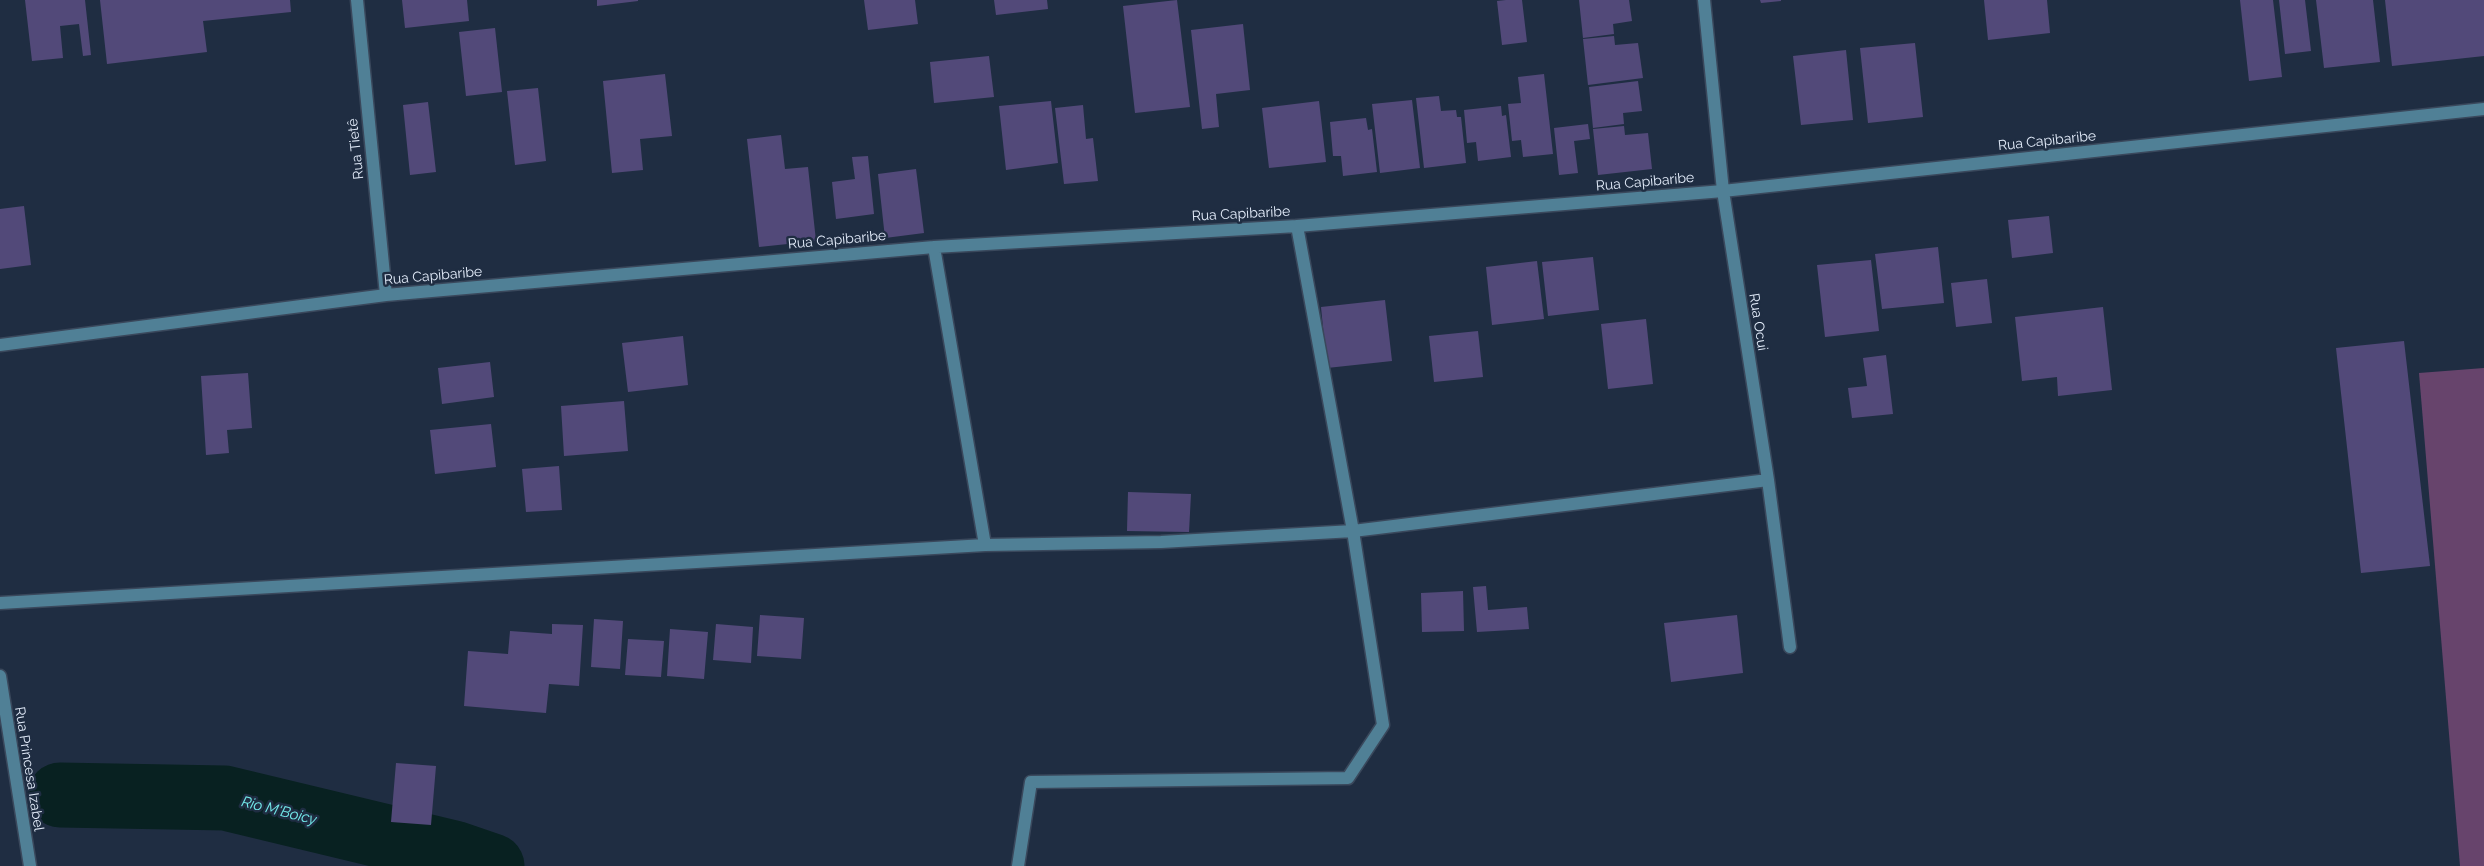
<!DOCTYPE html>
<meta charset="utf-8">
<style>
body{margin:0}
canvas{display:block;background:#1f2d42}
</style>
<canvas width="2484" height="866"></canvas>
<script>
const g = document.querySelector('canvas').getContext('2d');
g.lineJoin = 'round';
function paint(path, color) {
  g.fillStyle = color;
  g.fill(path, 'evenodd');
}
function shape(rows) {
  const path = new Path2D();
  for (const r of rows) {
    path.moveTo(r[0], r[1]);
    for (let i = 2; i < r.length; i += 2) path.lineTo(r[i], r[i + 1]);
  }
  return path;
}
function strokePath(path, color, width, dash) {
  g.strokeStyle = color;
  g.lineWidth = width;
  g.lineCap = dash ? 'butt' : 'round';
  g.setLineDash(dash || []);
  g.stroke(path);
}
function drawText(font, color, halo, rows, align = 'center') {
  g.font = font + ' Raleway,sans-serif';
  g.lineWidth = 5;
  g.setLineDash([]);
  g.textBaseline = 'middle';
  g.strokeStyle = halo;
  g.fillStyle = color;
  for (const [text, x, y, turn = 0] of rows) {
    g.save();
    g.translate(x, y);
    g.rotate((+turn || 0) * Math.PI / 180);
    g.textAlign = isNaN(turn) ? turn : align;
    if (halo) g.strokeText(text, 0, 0);
    g.fillText(text, 0, 0);
    g.restore();
  }
}
paint(shape([
 [2484,368,2484,866,2460,866,2419,373]
]), '#67446c');
strokePath(shape([
 [60,795,225,798,454,853,492,866]
]), '#082121', 65);
paint(shape([
 [25,0,85,0,91,55,83,56,79,24,60,26,63,58,32,61],
 [100,0,290,0,291,12,203,21,207,52,107,64],
 [402,0,467,0,469,21,405,28],
 [597,0,638,0,638,1,597,6],
 [864,0,915,0,918,24,868,30],
 [994,0,1047,0,1048,9,996,15],
 [1177,0,1190,107,1135,113,1123,6],
 [1506,0,1522,0,1527,42,1502,45,1497,1],
 [1579,0,1629,0,1632,21,1613,24,1614,34,1583,38],
 [1760,0,1781,0,1781,1,1761,3],
 [1984,0,2047,0,2050,33,1988,40],
 [2240,0,2273,0,2282,77,2249,81],
 [2279,0,2305,0,2311,51,2285,54],
 [2316,0,2373,0,2380,62,2324,68],
 [2385,0,2484,0,2484,56,2392,66],
 [1243,24,1250,90,1216,94,1219,127,1202,129,1191,30],
 [495,28,502,92,466,96,459,32],
 [1614,36,1615,45,1638,43,1643,78,1588,85,1583,39],
 [1915,43,1923,117,1868,123,1860,48],
 [1846,50,1853,120,1801,125,1793,56],
 [989,56,994,97,934,103,930,62],
 [665,74,672,136,640,139,643,170,612,173,603,81],
 [1544,74,1553,154,1523,157,1521,140,1512,141,1508,104,1521,103,1518,77],
 [1638,81,1642,111,1623,113,1624,124,1593,128,1589,87],
 [538,88,546,161,515,165,507,91],
 [1439,96,1441,111,1456,110,1457,117,1461,117,1466,163,1424,168,1416,98],
 [1412,100,1420,168,1380,173,1372,104],
 [1051,101,1058,163,1006,170,999,106],
 [1319,101,1326,162,1269,168,1262,108],
 [428,102,436,172,410,175,403,105],
 [1083,105,1086,139,1093,138,1098,181,1064,184,1055,108],
 [1501,106,1502,116,1506,115,1511,157,1478,161,1476,142,1467,143,1464,110],
 [1366,118,1368,130,1372,129,1377,172,1343,176,1341,156,1333,156,1330,122],
 [1588,124,1590,139,1574,141,1578,173,1559,175,1554,128],
 [1624,126,1625,135,1648,133,1652,169,1598,175,1593,129],
 [781,135,785,169,808,167,816,241,759,247,747,139],
 [868,156,874,214,836,219,832,182,855,179,852,157],
 [916,169,924,233,885,238,878,174],
 [24,206,31,265,0,269,0,209],
 [2049,216,2053,253,2012,258,2008,220],
 [1938,247,1944,303,1882,309,1875,254],
 [1593,257,1599,310,1548,316,1542,262],
 [1871,260,1879,331,1825,337,1817,265],
 [1537,261,1544,319,1492,325,1486,267],
 [1987,279,1992,323,1956,327,1951,283],
 [1385,300,1392,361,1327,368,1321,307],
 [2103,307,2112,390,2058,396,2057,377,2022,381,2015,317],
 [1646,319,1653,384,1608,389,1601,324],
 [1478,331,1483,377,1434,382,1429,336],
 [683,336,688,385,628,392,622,343],
 [2404,341,2430,566,2361,573,2336,348],
 [1886,355,1893,414,1852,418,1848,388,1867,386,1863,358],
 [490,362,494,397,442,404,438,368],
 [248,373,252,428,227,430,229,453,206,455,201,376],
 [624,401,628,451,564,456,561,406],
 [491,424,496,467,435,474,430,430],
 [559,466,562,510,526,512,522,469],
 [1128,492,1191,494,1189,532,1127,531],
 [1486,586,1488,610,1527,607,1529,629,1477,632,1473,587],
 [1463,591,1464,631,1422,632,1421,593],
 [760,615,804,618,801,659,757,656],
 [1737,615,1743,673,1671,682,1664,623],
 [594,619,623,621,620,669,591,667],
 [552,624,583,625,579,686,549,684,546,713,464,706,468,651,508,654,510,631,552,634],
 [716,624,753,627,751,663,713,660],
 [670,629,708,632,704,679,667,676],
 [628,639,664,641,661,677,625,675],
 [396,763,436,766,431,825,391,822]
]), '#524979');
const minor = shape([
 [357,0,386,295],
 [1704,0,1723,191,1768,480,1790,647],
 [934,247,985,545],
 [0,345,386,295,934,247,1297,226,1723,191,2484,109],
 [0,603,985,545,1161,542,1353,531,1768,480],
 [0,676,30,866],
 [1018,866,1031,782,1348,778,1383,725,1353,531,1297,226]
]);
strokePath(minor, '#3a485c', 15);
strokePath(minor, '#508096', 12);
drawText('14px', '#e3ecfa', '#1f2d42', [
 ["Rua Capibaribe",2047,141,-6],
 ["Rua Tietê",356,149,-96],
 ["Rua Capibaribe",1645,182,-5],
 ["Rua Capibaribe",1241,214,-3],
 ["Rua Capibaribe",837,240,-5],
 ["Rua Capibaribe",433,276,-5],
 ["Rua Ocui",1758,322,81],
 ["Rua Princesa Izabel",29,769,81]
]);
drawText('italic 15px', '#74ebec', '#1f2d42', [
 ["Rio M'Boicy",279,811,14]
]);
</script>
